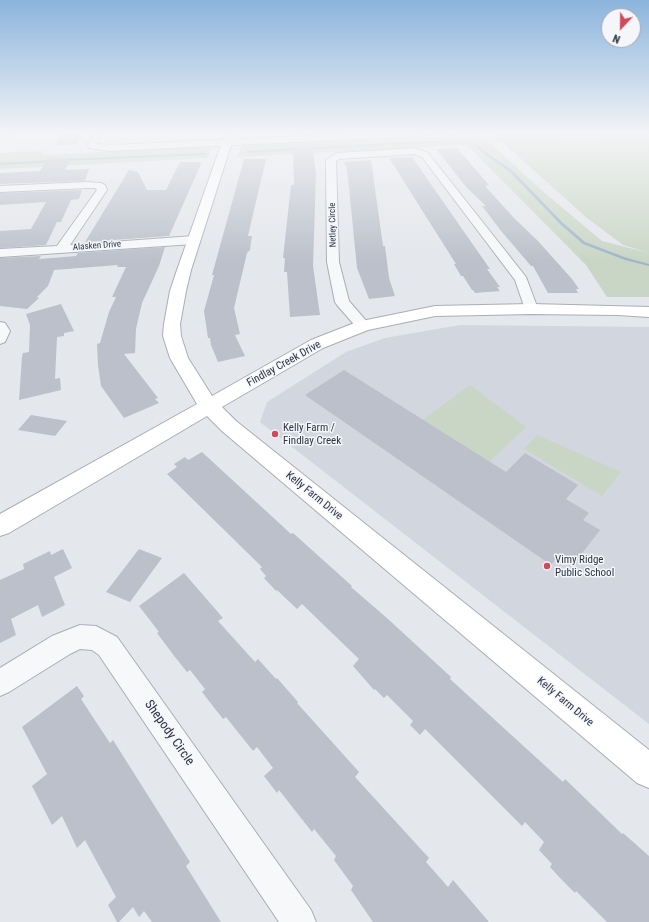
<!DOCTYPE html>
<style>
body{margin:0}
#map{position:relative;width:649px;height:922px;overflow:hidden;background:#e4e7ec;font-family:"Roboto Condensed",sans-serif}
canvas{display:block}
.north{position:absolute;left:601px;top:8px;width:40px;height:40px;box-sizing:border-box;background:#f4f6f9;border:1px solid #a4a8b1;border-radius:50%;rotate:202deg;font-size:11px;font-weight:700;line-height:16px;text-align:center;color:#2b3445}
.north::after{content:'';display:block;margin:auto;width:14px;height:18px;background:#d1495b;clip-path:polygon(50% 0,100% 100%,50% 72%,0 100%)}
</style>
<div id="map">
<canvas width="649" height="922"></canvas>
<div class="north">N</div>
</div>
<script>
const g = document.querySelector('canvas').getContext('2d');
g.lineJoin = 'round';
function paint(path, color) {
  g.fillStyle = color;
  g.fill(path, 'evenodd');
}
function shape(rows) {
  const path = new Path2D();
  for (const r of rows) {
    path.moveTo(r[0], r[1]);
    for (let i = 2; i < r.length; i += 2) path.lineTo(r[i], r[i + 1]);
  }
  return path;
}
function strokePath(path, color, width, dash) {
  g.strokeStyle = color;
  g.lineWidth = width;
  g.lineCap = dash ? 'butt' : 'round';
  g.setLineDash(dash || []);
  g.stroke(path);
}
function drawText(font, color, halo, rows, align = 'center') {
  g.font = font + ' "Roboto Condensed",sans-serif';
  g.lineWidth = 3;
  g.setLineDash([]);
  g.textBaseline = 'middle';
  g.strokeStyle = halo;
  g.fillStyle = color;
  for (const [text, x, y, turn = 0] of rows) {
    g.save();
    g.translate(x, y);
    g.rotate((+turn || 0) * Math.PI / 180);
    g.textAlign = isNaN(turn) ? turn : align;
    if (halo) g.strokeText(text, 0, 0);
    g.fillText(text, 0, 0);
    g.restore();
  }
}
paint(shape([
 [460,325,649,327,649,724,260,422,267,402,346,352,385,338]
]), '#d2d6de');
paint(shape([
 [491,132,649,132,649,253,623,245,587,218],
 [473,133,487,140,539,188,602,241,649,253,649,297,607,297,586,265,467,145,237,157,242,144],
 [213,145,208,158,0,169,0,153,42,151,43,155,100,152,108,150],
 [470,385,526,427,489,462,423,420],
 [537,435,621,472,602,496,524,449]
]), '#c9d6c5');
paint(shape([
 [506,132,508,132,518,136,567,134,578,132,582,132,590,134,649,137,649,139,590,136,580,133,567,136,518,138,506,132],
 [509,137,510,138,497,142,496,141,509,137],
 [424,141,474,142,487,153,512,170,562,222,585,242,627,258,649,264,649,266,625,260,583,244,560,224,510,172,485,155,472,143,424,143,247,153,246,152,247,151,424,141],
 [205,153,206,155,64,161,63,160,64,159,205,153],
 [53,160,52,162,0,165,0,163,53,160]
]), '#9fb4cc');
paint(shape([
 [63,132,83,132,76,144,55,146],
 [312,143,316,174,313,266,320,315,290,317,287,272,284,272,285,258,283,258,291,185,294,185,293,144],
 [457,148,489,185,485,186,514,218,538,241,572,279,579,289,576,289,578,293,548,293,533,266,531,266,502,232,482,206,486,206,467,188,436,149],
 [49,157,70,160,65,170,89,169,85,181,0,184,0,173,40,171],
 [412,157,490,269,487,269,500,287,497,287,500,291,475,293,473,290,472,290,463,276,461,276,454,264,456,264,389,158],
 [244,159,266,159,248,236,252,236,250,250,247,253,234,308,240,334,235,335,245,356,218,362,211,345,210,338,208,338,204,311,214,275,212,275],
 [371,160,383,246,385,246,389,278,395,296,369,299,357,268,347,168,344,162],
 [180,162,200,162,201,164,169,236,85,242,129,170,138,172,147,190,166,190],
 [82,190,79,199,71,200,61,222,57,222,46,245,0,248,0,231,31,229,46,202,0,205,0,193],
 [165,247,159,266,142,303,136,329,135,353,124,354,158,398,155,399,159,403,124,418,101,386,98,365,97,344,100,343,109,312,116,297,112,297,126,267,117,267,118,265,54,270,48,286,37,297,39,298,27,309,0,306,0,258,41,256,39,259,76,256,78,253],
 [61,304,74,331,64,333,64,336,57,337,55,379,60,378,61,390,19,400,22,357,23,353,29,352,30,325,26,314],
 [344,370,506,472,525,453,578,485,566,499,589,513,583,520,600,530,573,565,559,555,551,565,305,395],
 [31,415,67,421,55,436,18,430],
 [202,452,291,534,293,533,352,586,351,587,388,619,451,677,450,679,563,782,565,779,622,834,623,833,649,856,649,922,607,922,576,891,575,893,561,879,550,867,552,864,539,850,544,842,525,822,522,826,425,729,420,735,410,725,413,721,387,695,384,698,375,689,374,690,353,666,359,659,302,604,297,609,277,590,276,591,264,578,266,576,260,569,262,567,167,474,177,467,174,464,185,457,188,460,190,459],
 [63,549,72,568,54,577,65,605,42,617,38,605,11,619,16,635,0,643,0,580,24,569,23,564,50,551,51,555],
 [139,549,162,558,130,602,106,592],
 [184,573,223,618,218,621,255,662,258,659,276,679,277,678,298,702,297,703,359,772,355,777,429,858,426,862,448,887,453,880,489,922,373,922,351,890,353,886,334,860,336,856,314,829,312,832,279,790,277,793,264,776,273,768,257,747,253,751,226,717,223,719,202,692,205,689,190,670,187,672,175,657,157,633,159,632,139,606],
 [77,686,84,696,81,699,98,725,110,743,113,740,190,862,186,866,221,922,152,922,144,911,139,917,133,907,119,922,117,922,108,905,116,897,85,840,77,848,62,816,52,825,32,786,47,774,22,727]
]), '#bbc0ca');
const street = shape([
 [4,132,14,132,0,141,0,134,4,132],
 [94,132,102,132,96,144,110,145,392,132,432,132,431,134,420,136,110,151,89,148,88,144,94,132],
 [415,148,428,153,526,277,538,309,536,312,531,313,526,312,515,280,422,157,414,154,339,159,336,161,339,262,349,301,368,323,370,326,368,329,363,330,358,329,337,305,335,302,327,262,326,160,337,153,415,148],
 [87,182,101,183,105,185,107,190,70,245,194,236,198,237,200,240,198,243,194,244,0,257,0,249,57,246,97,190,95,188,87,188,0,192,0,186,87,182],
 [0,322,5,323,10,331,5,342,0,344,0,322],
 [80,625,96,626,117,637,311,910,316,922,279,922,99,655,92,650,80,649,70,654,9,692,0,696,0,668,52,636,80,625]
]);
const secondary = shape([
 [228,132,238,132,232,142,191,270,186,291,180,324,181,336,188,358,212,396,311,340,357,322,435,306,531,304,649,307,649,317,618,315,531,314,435,316,368,330,323,348,222,407,236,421,649,750,649,788,637,783,222,431,207,416,9,533,0,536,0,514,197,404,170,358,163,336,164,324,170,291,177,270,222,142,228,132]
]);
strokePath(street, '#a9aeb7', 2);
strokePath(secondary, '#a9aeb7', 2);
paint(street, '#f7f8fa');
paint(secondary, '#fff');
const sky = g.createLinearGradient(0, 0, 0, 261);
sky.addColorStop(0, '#8bb4dd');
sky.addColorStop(0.51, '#f3f4f6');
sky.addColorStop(1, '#f3f4f600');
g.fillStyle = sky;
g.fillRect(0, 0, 649, 261);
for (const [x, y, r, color] of [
 [275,434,4,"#d1495b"],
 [547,566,4,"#d1495b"]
]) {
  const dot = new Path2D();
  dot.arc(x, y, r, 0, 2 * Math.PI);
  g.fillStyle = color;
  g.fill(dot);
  strokePath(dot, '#f4f6f9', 1.5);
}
drawText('9px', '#2b3445', '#f4f6f9', [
 ["Netley Circle",333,225,-91],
 ["Alasken Drive",97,246,-4]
]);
drawText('11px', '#2b3445', '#f4f6f9', [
 ["Findlay Creek Drive",284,364,-29],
 ["Kelly Farm Drive",314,496,39],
 ["Kelly Farm Drive",565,702,40]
]);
drawText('11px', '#2b3445', '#f4f6f9', [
 ["Kelly Farm /",283,428],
 ["Findlay Creek",283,441],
 ["Vimy Ridge",555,560],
 ["Public School",555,573]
], 'left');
drawText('13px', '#2b3445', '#f4f6f9', [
 ["Shepody Circle",169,733,55]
]);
</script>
